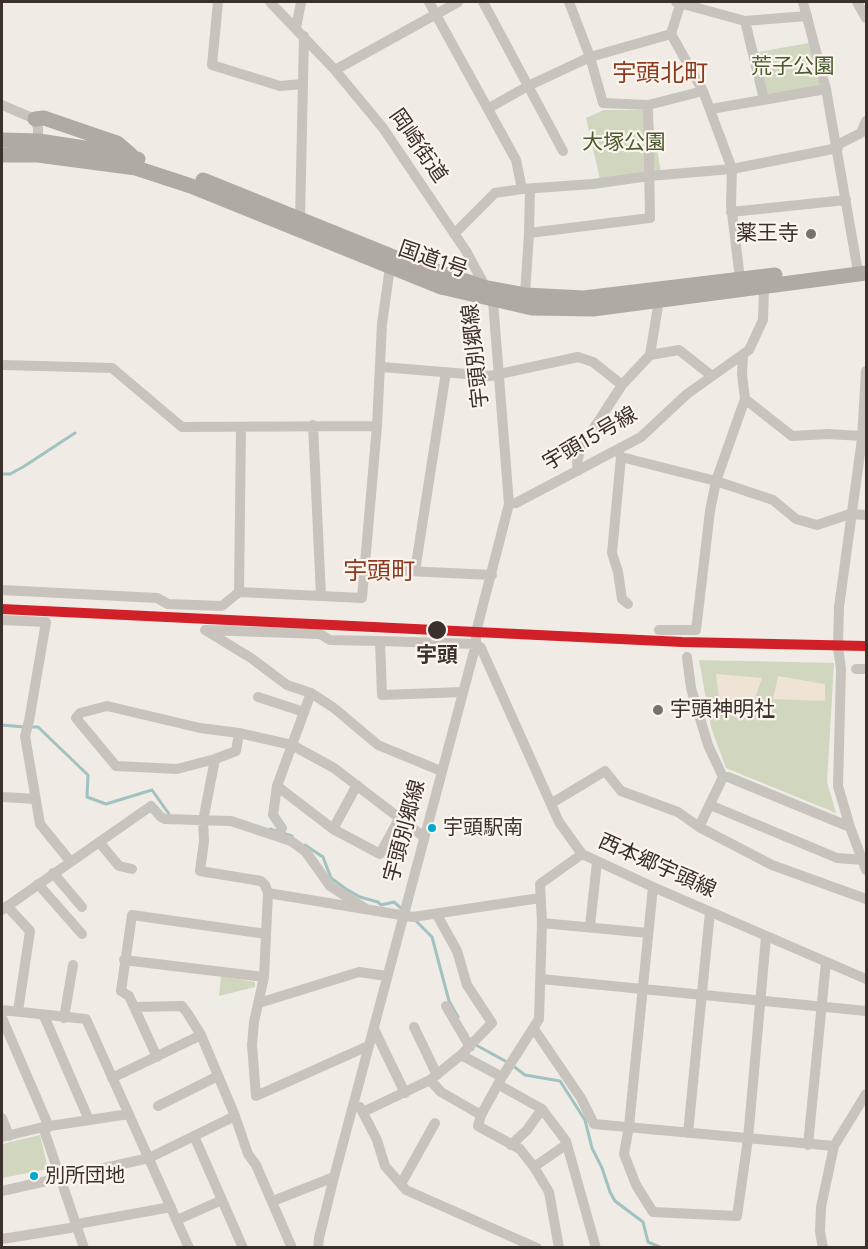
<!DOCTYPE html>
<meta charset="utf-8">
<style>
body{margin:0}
#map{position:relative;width:868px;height:1249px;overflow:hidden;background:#f0ebe5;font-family:Figtree,sans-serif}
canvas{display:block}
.frame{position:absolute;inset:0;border:3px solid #3b302b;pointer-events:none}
</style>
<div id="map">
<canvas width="868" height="1249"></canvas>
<div class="frame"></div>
</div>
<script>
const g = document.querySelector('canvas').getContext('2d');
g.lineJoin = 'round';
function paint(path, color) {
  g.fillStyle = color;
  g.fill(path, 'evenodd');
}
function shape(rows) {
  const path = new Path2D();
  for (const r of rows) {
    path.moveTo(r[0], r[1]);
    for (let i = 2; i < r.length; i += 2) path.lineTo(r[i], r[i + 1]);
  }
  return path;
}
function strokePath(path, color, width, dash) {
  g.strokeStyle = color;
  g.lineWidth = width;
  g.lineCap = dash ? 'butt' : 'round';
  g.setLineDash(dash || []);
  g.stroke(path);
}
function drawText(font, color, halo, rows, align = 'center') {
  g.font = font + ' Figtree,"Noto Sans JP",sans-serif';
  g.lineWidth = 4.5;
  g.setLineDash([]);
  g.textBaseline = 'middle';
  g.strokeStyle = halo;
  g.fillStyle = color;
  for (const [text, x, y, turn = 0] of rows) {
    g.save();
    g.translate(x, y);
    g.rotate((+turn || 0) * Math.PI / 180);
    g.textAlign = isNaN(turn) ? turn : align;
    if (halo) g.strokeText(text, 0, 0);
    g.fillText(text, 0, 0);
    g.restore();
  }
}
paint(shape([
 [809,43,823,87,767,94,758,52],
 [604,110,651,110,661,173,600,179,586,118],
 [699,660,834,663,827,782,836,813,726,768,711,727],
 [221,976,255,982,255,987,219,996],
 [40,1135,48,1169,2,1178,2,1144]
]), '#d1d6bf');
paint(shape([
 [716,674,762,678,752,707,720,707],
 [778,676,825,684,825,701,773,699]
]), '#eee3d5');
strokePath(shape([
 [2,474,10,474,23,467,75,433],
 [2,725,24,727],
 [30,727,38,727,88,775,87,797,106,804,152,790,169,814],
 [270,829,292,836],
 [305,845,323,857,331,878,346,889,360,897,378,902,381,905,394,902,402,909],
 [416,921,432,937,449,1001,458,1017],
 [476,1045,507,1062],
 [512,1065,525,1075,560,1081,585,1120,592,1148,602,1168,610,1192,615,1201,643,1222,648,1242,662,1248]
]), '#a1c2c1', 3);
strokePath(shape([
 [218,2,212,65,280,86,302,84],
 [270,2,335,70,383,128,466,251,493,301,509,504,476,632,476,644,334,1177,319,1238,318,1248],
 [429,2,516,160,522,189],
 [483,2,563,151],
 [569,2,590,57,603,103,648,105],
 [676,2,745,21,807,16],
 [681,2,671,34,703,91,732,169,731,205,740,279],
 [803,2,826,89,857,266],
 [857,2,866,18],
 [745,21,764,99],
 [296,28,301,2],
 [335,70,458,2],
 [2,105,35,119,38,128,38,148],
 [489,108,528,86,590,57,671,34],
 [711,109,826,89],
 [837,145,861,133,866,121],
 [731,212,846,200],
 [300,219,304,36],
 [529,233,650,218,648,105,703,91],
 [454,234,495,193,522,189,593,184,649,176,732,169,838,148],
 [525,295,529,233,530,189],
 [650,355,659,300],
 [2,365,112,368,182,427,377,426],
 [382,367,490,376,578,357,593,362,622,385],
 [866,371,862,439,839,607,838,647,841,669,838,786,850,827,866,870],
 [745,399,792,436,828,434,862,436],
 [313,425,321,596],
 [618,451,621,457,612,553,618,572,622,599,628,604],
 [621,457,716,481,773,500,796,519,817,525,850,514,866,515],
 [578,471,577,462,581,448,622,385,650,355,679,350,712,376],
 [509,504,516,503,641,437,687,394,749,350,763,320,764,287],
 [365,569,492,575],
 [415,571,446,372],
 [2,590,157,598,168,604,222,606,239,592,362,598,377,426,382,324,390,267],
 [239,592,241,427],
 [2,620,46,622,29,721,25,736,40,824,70,861],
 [659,630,696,630,710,511,716,481,745,399,742,374,743,355],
 [476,644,481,648,559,822,582,854,653,887,866,979],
 [687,657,691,688,708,745,723,777],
 [856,669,866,669],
 [463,692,382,695,380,641,476,644],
 [311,693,287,685,251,658,205,630,320,634,330,640,380,641],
 [258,697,304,712],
 [239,733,236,751,215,759,177,769,116,766,76,718,80,713,107,706,200,728,239,733,292,745,334,768,424,837],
 [215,759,203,821,204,841,200,871,261,881,265,885,268,893,264,977,254,1022,252,1045,256,1096,368,1046],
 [723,777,728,777,850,827],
 [277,786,333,829,380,854,399,819],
 [2,797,36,799],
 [552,803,605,771,621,791,678,812,699,827,772,865,866,899],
 [710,805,837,858,864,860],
 [699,827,723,777],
 [333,829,357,785],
 [278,836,282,828,273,815,277,786,311,693,334,708,378,745,441,771],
 [99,842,119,866,132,869],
 [53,873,82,907],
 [38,884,82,934],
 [653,887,629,1126,624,1154,636,1185,653,1212,737,1216,748,1139,766,937],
 [268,893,413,917,540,898],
 [7,906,30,931,18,1011],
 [2,910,151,806,161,817,165,819,231,821,291,841,306,852,330,886,366,909],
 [542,923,648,933],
 [590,926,597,862],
 [124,960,264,977],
 [541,979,866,1011],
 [259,1003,359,972,387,976],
 [446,1006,470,1047],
 [134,1007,182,1006,188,1014,201,1035,235,1116,248,1154,256,1165,292,1248],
 [2,1010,86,1019,189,1248],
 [44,1016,89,1120],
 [2,1018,49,1127],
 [64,1018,73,965],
 [414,1027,437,1075],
 [374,1029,405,1093],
 [534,1029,581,1098,594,1124,834,1146],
 [461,1055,502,1077],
 [157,1057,129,996,121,991,132,915,266,934],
 [112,1078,201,1035],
 [430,1080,441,1092,481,1115],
 [499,1085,542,1109,566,1141,596,1248],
 [158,1106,218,1076],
 [360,1107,377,1140,385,1166,406,1190,537,1248],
 [363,1112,430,1080,461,1055,492,1023,467,985,457,951,437,915],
 [2,1118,9,1136],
 [43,1127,84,1248],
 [688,1133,710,912],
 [194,1136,243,1248],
 [2,1137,43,1127,129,1114],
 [511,1145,527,1130,542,1109],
 [808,1145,826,962],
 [534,1167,567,1144],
 [401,1184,435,1123],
 [2,1191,149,1158,235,1116],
 [273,1201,334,1177],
 [177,1220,222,1200],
 [2,1239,70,1228,83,1223,171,1207],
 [559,1248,549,1192,534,1167,520,1149,478,1126,481,1115,502,1077,539,1019,542,923,540,884,582,854],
 [823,1248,820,1232,821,1207,834,1146,866,1094]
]), '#c9c3be', 10);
strokePath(shape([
 [35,119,44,118,117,143,131,155],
 [2,140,39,141,91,149,138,159],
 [2,155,38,155,136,168,191,186,441,287,532,308,593,309,866,273],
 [203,180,391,256,487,288,525,295,584,298,775,275]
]), '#afaaa4', 15);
strokePath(shape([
 [2,609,682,642,866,646]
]), '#d12027', 10);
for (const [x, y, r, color] of [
 [811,234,6,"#7a716c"],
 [437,630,10,"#3b302b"],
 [658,710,6,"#7a716c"],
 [432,828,5,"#00a9ce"],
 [34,1176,5,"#00a9ce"]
]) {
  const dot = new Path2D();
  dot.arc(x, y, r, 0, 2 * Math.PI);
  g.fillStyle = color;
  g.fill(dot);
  strokePath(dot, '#fbf5ee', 2);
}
drawText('20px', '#3b302b', '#fbf5ee', [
 ["宇頭駅南",443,828],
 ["別所団地",45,1176]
], 'left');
drawText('21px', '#4a5a2e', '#fbf5ee', [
 ["荒子公園",793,67],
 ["大塚公園",624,143]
]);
drawText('21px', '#3b302b', '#fbf5ee', [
 ["岡崎街道",418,146,55],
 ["国道1号",433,260,19],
 ["宇頭別郷線",476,356,-96],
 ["宇頭15号線",590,439,-30],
 ["宇頭別郷線",405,831,-75],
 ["西本郷宇頭線",657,866,24]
]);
drawText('21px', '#3b302b', '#fbf5ee', [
 ["薬王寺",799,234],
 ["宇頭神明社",670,710,"left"]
], 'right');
drawText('bold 21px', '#3b302b', '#fbf5ee', [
 ["宇頭",437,656]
]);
drawText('24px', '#8c3b22', '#fbf5ee', [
 ["宇頭北町",660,74],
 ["宇頭町",379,572]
]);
</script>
